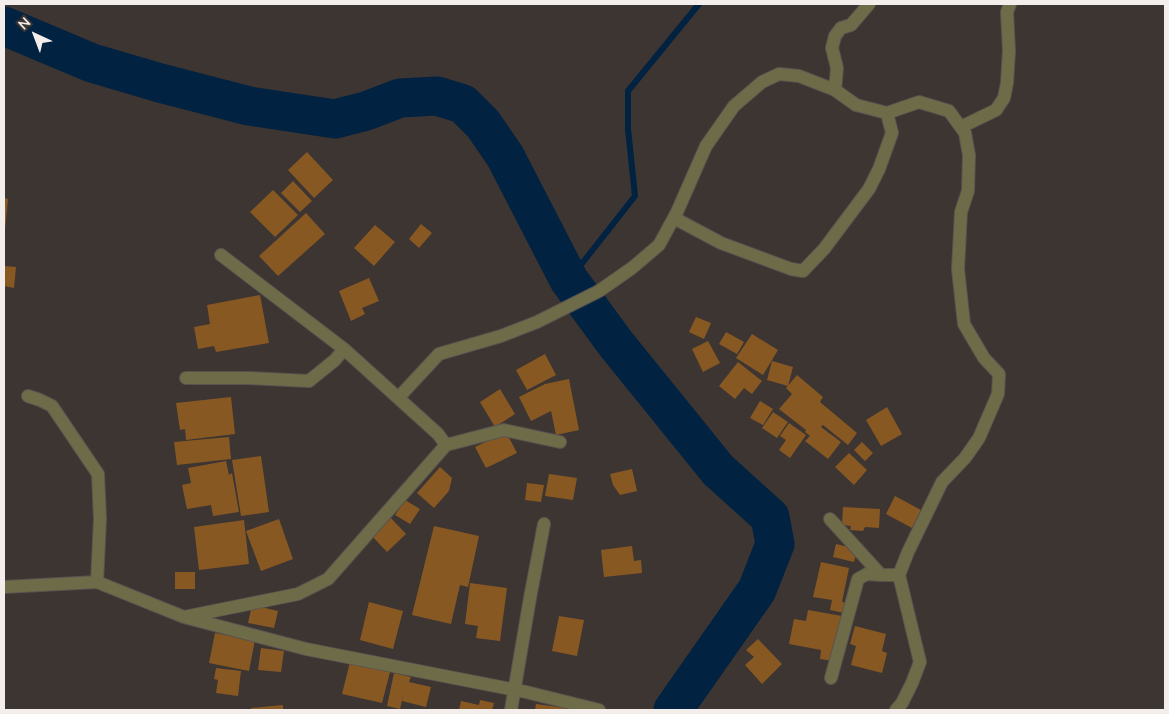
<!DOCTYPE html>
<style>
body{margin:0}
#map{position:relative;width:1169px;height:714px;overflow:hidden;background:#3c3532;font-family:"Nunito Sans",sans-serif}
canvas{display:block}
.frame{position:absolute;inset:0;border:5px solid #f3eeec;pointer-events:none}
.north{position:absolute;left:10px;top:10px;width:50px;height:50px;-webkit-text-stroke:4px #3c3532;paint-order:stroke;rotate:317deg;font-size:14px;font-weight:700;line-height:20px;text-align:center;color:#f3eeec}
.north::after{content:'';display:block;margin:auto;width:18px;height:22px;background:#f3eeec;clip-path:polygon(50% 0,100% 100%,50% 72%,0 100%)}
</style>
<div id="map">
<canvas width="1169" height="714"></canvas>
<div class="frame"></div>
<div class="north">N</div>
</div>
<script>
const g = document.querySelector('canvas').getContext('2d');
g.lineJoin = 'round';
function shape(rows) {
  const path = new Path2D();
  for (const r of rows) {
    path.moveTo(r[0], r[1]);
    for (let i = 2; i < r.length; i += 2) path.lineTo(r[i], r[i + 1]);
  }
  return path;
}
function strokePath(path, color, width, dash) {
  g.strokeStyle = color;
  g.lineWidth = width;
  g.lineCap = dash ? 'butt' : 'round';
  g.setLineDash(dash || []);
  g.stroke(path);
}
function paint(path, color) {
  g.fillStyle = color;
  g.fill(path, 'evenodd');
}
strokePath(shape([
 [569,280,635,196,628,129,628,91,699,4]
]), '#012241', 6);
strokePath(shape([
 [4,26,92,63,160,83,249,106,335,119,366,111,400,98,437,96,463,104,483,124,505,156,569,280,616,344,718,470,770,517,775,544,757,590,673,710]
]), '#012241', 39);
paint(shape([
 [307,152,333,180,314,198,288,170],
 [293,181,312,201,300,212,281,193],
 [273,190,298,215,275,237,250,212],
 [4,198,8,199,5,229,4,229],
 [306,213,325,234,278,276,259,256],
 [421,224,432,233,419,248,409,239],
 [375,225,395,242,374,266,354,248],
 [4,266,16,267,14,288,4,286],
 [369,278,379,301,362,308,365,314,351,321,339,291],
 [260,295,269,343,216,352,214,346,198,349,194,327,210,324,207,305],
 [696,317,711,323,704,339,689,332],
 [726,332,744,342,737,354,719,344],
 [752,334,778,350,763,375,736,358],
 [708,341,720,363,703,372,692,349],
 [545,354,556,375,527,390,516,370],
 [772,361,793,367,788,386,767,380],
 [738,362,762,381,752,394,744,388,735,399,719,386],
 [797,375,823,397,820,402,857,433,848,445,823,425,821,427,841,442,828,459,805,441,810,436,805,432,806,430,779,409,792,394,786,388],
 [569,379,579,430,556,435,551,411,531,421,519,397,545,384],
 [500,389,515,414,495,427,480,402],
 [231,397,235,434,186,440,185,429,180,430,176,403],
 [760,401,773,409,763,425,750,418],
 [887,407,902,434,881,446,866,420],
 [773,412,788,422,777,438,762,428],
 [789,423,806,435,790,458,779,450,786,440,780,436],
 [506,432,517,453,486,468,475,447],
 [229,437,231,459,177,465,174,442],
 [862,442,873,453,865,461,854,450],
 [849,453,867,470,854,485,835,467],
 [261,456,269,512,241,516,232,460],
 [226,461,229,475,232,473,239,512,213,516,211,505,187,509,182,485,191,483,188,468],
 [440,467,452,478,449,491,434,508,417,493],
 [632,469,637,491,620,495,613,485,610,474],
 [549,474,577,478,573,500,545,496],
 [527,483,544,485,541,502,525,500],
 [895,496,921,510,912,528,886,514],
 [405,500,420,509,410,524,395,515],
 [843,507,880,509,879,528,865,527,863,531,850,530,851,526,842,525],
 [390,517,406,534,387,552,371,535],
 [279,519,293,559,261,571,246,531],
 [244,520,249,564,199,570,194,527],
 [434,526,479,536,468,587,460,585,451,624,412,615],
 [836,544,857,549,854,562,833,557],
 [632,546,634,561,641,560,642,573,604,577,601,550],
 [821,562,849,568,842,602,846,603,844,613,830,610,832,600,813,597],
 [175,572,195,572,195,589,175,589],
 [470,583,507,588,500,641,476,638,478,626,465,624],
 [369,602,403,611,393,649,360,640],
 [252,605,278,611,274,628,248,623],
 [808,610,842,616,834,661,820,659,821,650,789,644,794,619,806,621],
 [559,616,584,620,577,656,552,651],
 [855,626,886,634,882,651,887,653,882,673,851,665,856,646,850,644],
 [215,633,255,640,249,671,209,663],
 [758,639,782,664,762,684,745,665,754,657,746,650],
 [261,648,284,651,281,672,258,670],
 [350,662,390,672,382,703,342,694],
 [216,668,241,671,238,696,216,693,218,680,214,679],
 [394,673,411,677,409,682,431,687,426,707,402,701,404,691,400,709,387,706],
 [480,700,494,703,492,710,459,710,461,701,479,705],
 [536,704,573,709,573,710,535,710],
 [283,705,283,710,251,710,251,708]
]), '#885823');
const minor = shape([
 [835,90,837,68,832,48,835,36,841,28,851,25,869,4],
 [961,127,996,110,1004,98,1007,83,1009,51,1007,12,1010,4],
 [674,218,721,243,791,269,803,271,824,249,869,189,879,169,892,133,887,113],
 [186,378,248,378,309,381,335,360,344,349],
 [28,396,40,400,52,406,98,474,100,519,97,582],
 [399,397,439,354,501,336,537,322,599,291,632,268,659,245,677,212,706,146,734,106,762,82,779,74,799,76,835,90,856,105,887,113,919,102,949,111,965,133,969,155,968,191,961,212,958,269,964,324,984,358,999,374,998,394,979,438,965,458,942,482,908,552,899,575,920,662,912,683,902,703,896,710],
 [446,445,504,430,560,442],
 [830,519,881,575],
 [4,587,97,582,184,617,306,649,526,692,599,710],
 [184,617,298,594,328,579,446,445,438,434,344,349,221,255],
 [831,678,858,579,867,574,881,575,899,575],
 [511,710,530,598,544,524]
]);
strokePath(minor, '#595350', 14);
strokePath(minor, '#6e6c48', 12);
</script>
